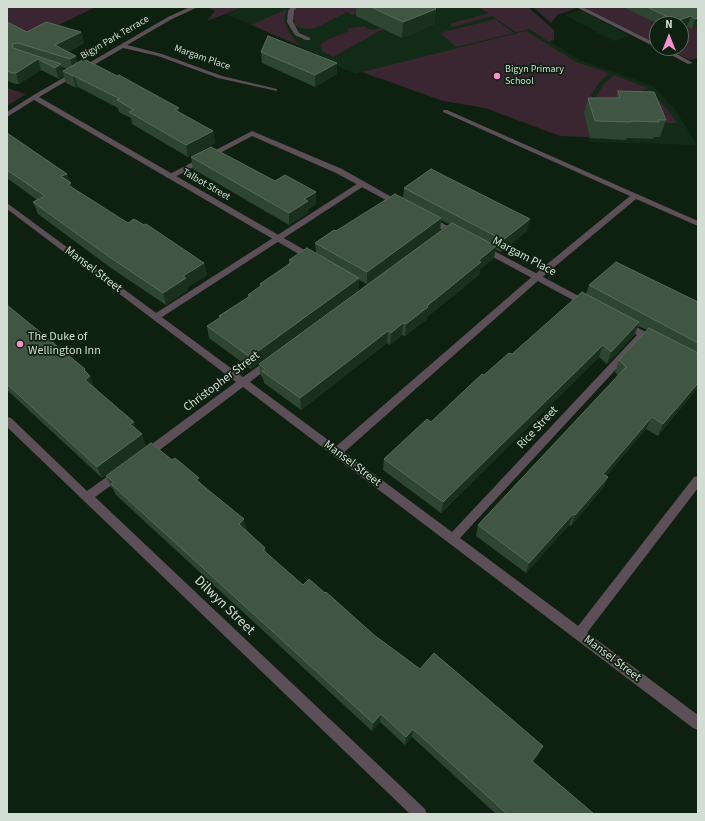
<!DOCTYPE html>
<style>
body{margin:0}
#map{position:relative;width:705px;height:821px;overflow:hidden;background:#0e2111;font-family:"Source Sans 3",sans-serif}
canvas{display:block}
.frame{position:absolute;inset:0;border:8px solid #d2ded3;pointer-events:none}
.north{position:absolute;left:649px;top:16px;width:40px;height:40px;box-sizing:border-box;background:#0e2111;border:1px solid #5c6d5f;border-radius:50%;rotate:0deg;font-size:11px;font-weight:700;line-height:16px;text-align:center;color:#d2ded3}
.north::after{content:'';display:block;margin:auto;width:14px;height:18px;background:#f690cf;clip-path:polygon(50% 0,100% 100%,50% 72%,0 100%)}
</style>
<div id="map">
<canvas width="705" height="821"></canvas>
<div class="frame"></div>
<div class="north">N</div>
</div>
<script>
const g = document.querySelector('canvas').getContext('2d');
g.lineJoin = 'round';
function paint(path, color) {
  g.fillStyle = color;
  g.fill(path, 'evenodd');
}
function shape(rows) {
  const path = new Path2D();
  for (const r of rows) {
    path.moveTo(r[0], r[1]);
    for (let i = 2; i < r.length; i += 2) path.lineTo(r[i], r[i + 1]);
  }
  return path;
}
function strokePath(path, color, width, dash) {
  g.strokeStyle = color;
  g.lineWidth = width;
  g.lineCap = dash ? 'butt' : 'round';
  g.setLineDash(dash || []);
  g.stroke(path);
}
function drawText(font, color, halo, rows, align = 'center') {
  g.font = font + ' "Source Sans 3",sans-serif';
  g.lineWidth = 3.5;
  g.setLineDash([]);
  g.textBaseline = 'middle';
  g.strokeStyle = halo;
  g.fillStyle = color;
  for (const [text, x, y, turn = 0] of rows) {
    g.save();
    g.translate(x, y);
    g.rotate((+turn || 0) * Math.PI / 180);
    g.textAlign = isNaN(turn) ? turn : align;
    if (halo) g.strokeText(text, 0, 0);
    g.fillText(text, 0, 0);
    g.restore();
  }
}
paint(shape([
 [243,7,492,7,580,60,653,86,676,111,697,145,590,142,587,137,560,136,485,108,443,101,381,78,378,79,362,72,356,74,328,62,331,60,226,14],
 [581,10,630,36,613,41,565,15]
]), '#122b16');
paint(shape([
 [7,7,96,7,17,45,7,42],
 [207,7,243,7,207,21,215,11],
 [316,7,374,7,352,15,347,12,313,29,300,28,295,25,294,15,296,8],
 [478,7,528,7,554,30,554,40,549,42,529,29,516,32,492,16,453,27,449,24,488,13],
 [533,7,575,7,577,8,557,15,551,23],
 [584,7,624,7,659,24,657,24,657,44],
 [287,9,284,20,289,32,294,40,303,47,251,25],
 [495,19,514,33,456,47,440,33],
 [386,24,387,27,333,57,322,51,320,45,327,40,349,31,347,30,350,28,365,26,369,29,375,30],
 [687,27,698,27,698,58,690,60,666,48,681,48,681,29],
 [526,31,576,62,609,73,599,83,591,95,594,109,597,95,603,85,614,75,648,88,611,106,614,108,650,90,668,110,677,123,665,123,661,116,584,115,590,137,560,136,485,108,443,101,362,72],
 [7,88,26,94,7,106]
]), '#392631');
paint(shape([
 [291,7,297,7,294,11,293,22,299,33,310,38,310,40,306,40,295,35,287,22,288,11,291,7],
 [576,7,583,7,657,44,657,48,576,7],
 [658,48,666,48,693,63,688,64,658,48],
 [443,110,447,110,698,221,698,226,636,199,540,279,341,455,337,456,333,455,332,452,333,449,534,275,630,196,443,112,443,110],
 [252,131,342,169,343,171,342,173,336,173,252,136,173,178,167,178,166,176,252,131],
 [360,182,363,182,367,184,159,319,153,319,152,317,153,315,360,182],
 [698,476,698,488,583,638,579,640,575,638,573,634,575,630,694,477,698,476]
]), '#5d4f57');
paint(shape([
 [190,7,198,7,172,19,127,45,162,54,222,76,277,89,277,91,218,78,158,56,123,48,39,97,315,256,316,258,315,260,309,260,34,100,7,117,7,112,32,96,168,17,190,7],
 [336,169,342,169,404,204,400,206,397,206,336,173,336,169],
 [7,203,243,377,267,360,273,360,275,362,273,364,250,382,452,532,637,335,621,326,619,324,621,322,627,322,657,338,659,340,654,343,644,339,460,538,698,715,698,730,693,728,243,387,149,458,145,459,141,458,140,455,141,452,236,382,7,209,7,203],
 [426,217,432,217,461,234,460,236,454,236,426,221,426,217],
 [483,245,590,302,591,304,590,306,584,306,480,250,479,248,483,245],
 [7,417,11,418,87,491,115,471,119,470,123,471,124,474,123,477,95,497,425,809,427,814,410,814,7,427,7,417]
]), '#5d4f57');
paint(shape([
 [356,7,434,7,436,9,434,24,402,38,356,16],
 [623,7,698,7,698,27,692,29,687,27,681,29,681,24,658,24],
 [7,22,27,32,81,32,84,43,68,52,78,63,179,112,213,131,215,143,188,157,132,124,131,118,119,112,118,108,78,87,76,88,66,83,64,76,59,79,41,70,19,84,16,84,7,81],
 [62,67,68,69,63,71],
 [261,52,337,63,337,74,315,87,262,63],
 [618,91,666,120,660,137,654,137,653,139,627,138,626,140,590,138,584,114,588,98,616,98],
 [7,133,67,174,70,182,71,183,72,188,128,223,204,263,207,275,188,287,188,290,166,305,111,268,38,214,33,202,37,200,7,178],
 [191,157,316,204,308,209,308,213,289,225,193,169],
 [404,188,527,231,501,252,495,249,494,258,480,269,479,275,427,317,427,319,405,336,402,335,390,345,387,343,301,410,264,383,263,378,261,376,259,364,449,224,441,220,440,230,367,284,359,280,251,369,209,338,207,326,220,318,219,316,249,297,248,295,260,287,260,284,289,264,289,260,316,253,315,243,336,231,403,198],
 [589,285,698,302,698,387,658,436,646,429,606,476,608,477,603,488,571,526,569,525,526,573,476,536,478,525,618,376,615,372,619,360,647,330,638,326,635,334,607,364,599,357,441,513,383,470,384,459,431,422,512,354,586,294],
 [7,305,95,388,136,429,146,446,102,478,7,390],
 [172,460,200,482,247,530,246,530,265,548,266,552,303,585,374,635,420,669,539,754,533,762,594,814,496,814,412,737,405,745,380,722,372,731,116,495,113,489,111,487,106,476]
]), '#2e4531');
paint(shape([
 [436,9,434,24,402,38,403,22],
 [691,16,687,27,681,29,681,24,676,24,676,21],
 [698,18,698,27,692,29,695,19],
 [81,32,84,43,60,56,55,45],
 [76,56,79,67,73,70,70,59],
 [38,59,41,70,19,84,16,73],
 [337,63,337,74,315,87,315,75],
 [61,64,64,76,59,79,55,68],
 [73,76,74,76,78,87,76,88],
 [179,108,181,120,175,110],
 [213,131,215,143,188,157,186,145],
 [67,174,70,184,71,183,75,196,61,176],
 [316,192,316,204,308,209,308,213,289,225,289,213,304,199],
 [441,218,440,230,367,284,367,272],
 [530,219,527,231,501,252,503,240],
 [496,246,494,258,480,269,479,275,427,317,427,319,405,336,406,324,478,261],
 [204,263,207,275,188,287,188,290,166,305,163,293,183,276],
 [359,278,359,290,251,369,250,357],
 [639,322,635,334,607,364,611,352],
 [403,323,402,335,390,345,391,333],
 [388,331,387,343,301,410,300,398],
 [603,345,599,357,441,513,443,502],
 [85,369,88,378,90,376,95,388,85,380,84,370],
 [698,383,698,387,658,436,663,424],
 [652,417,646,429,598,485,603,474],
 [134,422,138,433,130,424],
 [142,434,146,446,102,478,97,467],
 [608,477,603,488,571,526,575,515],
 [573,514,569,525,526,573,529,563],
 [244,519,247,530,241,535,239,524],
 [381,714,380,722,372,731,373,723],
 [413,729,412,737,405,745,406,737],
 [543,746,539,754,527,769,532,761]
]), '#1a301d');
const building = shape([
 [371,7,434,7,436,9,403,22,371,7],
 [647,7,698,7,698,18,695,19,691,16,676,21,647,7],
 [7,22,27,32,46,22,81,32,55,45,76,56,70,59,18,43,12,44,13,48,61,64,55,68,38,59,16,73,12,73,7,71,7,22],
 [268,36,337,63,315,75,261,52,268,36],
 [84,59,117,76,119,75,179,108,175,110,213,131,186,145,129,112,134,110,117,100,120,99,74,76,73,76,63,71,84,59],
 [618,91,654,92,666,120,658,120,659,122,631,121,631,122,595,121,588,98,620,98,618,91],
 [7,133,67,174,61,176,71,183,68,185,128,223,134,219,144,225,146,224,204,263,183,276,186,278,163,293,108,256,33,202,45,196,7,170,7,133],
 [211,147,275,181,285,175,316,192,304,199,308,201,289,213,191,157,211,147],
 [431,169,530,219,503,240,404,188,431,169],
 [395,194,441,218,367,272,315,243,334,230,336,231,395,194],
 [452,223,496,246,478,261,481,262,427,306,428,307,406,324,403,323,391,333,388,331,300,398,262,371,265,369,259,364,452,223],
 [307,248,359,278,250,357,207,326,221,317,219,316,250,296,248,295,262,285,260,284,292,262,289,260,307,248],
 [616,262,698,302,698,343,589,285,616,262],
 [582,292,639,322,611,352,603,345,443,502,384,459,427,419,431,422,482,374,484,375,509,353,512,354,582,292],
 [7,305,85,369,84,370,90,376,85,380,134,422,130,424,142,434,97,467,7,384,7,305],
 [649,328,698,353,698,383,663,424,652,417,603,474,608,477,575,515,573,514,529,563,478,525,626,367,619,360,649,328],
 [151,443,172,460,175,458,199,478,196,480,244,519,239,524,265,548,263,550,303,585,309,579,325,593,326,592,374,635,420,669,434,653,543,746,532,761,594,814,507,814,413,729,406,737,381,714,373,723,111,484,114,482,106,476,151,443]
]);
paint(building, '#405643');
strokePath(building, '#576b59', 1);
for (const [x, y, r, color] of [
 [497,76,4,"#f690cf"],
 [20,344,4,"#f690cf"]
]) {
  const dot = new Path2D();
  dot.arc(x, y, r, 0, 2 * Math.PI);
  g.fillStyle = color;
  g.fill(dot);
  strokePath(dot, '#0e2111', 1.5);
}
drawText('10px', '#d2ded3', '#0e2111', [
 ["Bigyn Park Terrace",115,38,-30],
 ["Margam Place",202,58,19],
 ["Talbot Street",206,185,30]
]);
drawText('10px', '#d2ded3', '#0e2111', [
 ["Bigyn Primary",505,70],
 ["School",505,82]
], 'left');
drawText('12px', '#d2ded3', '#0e2111', [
 ["Margam Place",524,257,28],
 ["Mansel Street",93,270,37],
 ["Christopher Street",222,382,-37],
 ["Rice Street",538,428,-47],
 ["Mansel Street",352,464,37],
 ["Mansel Street",612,659,37]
]);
drawText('12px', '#d2ded3', '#0e2111', [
 ["The Duke of",28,337],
 ["Wellington Inn",28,351]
], 'left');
drawText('14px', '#d2ded3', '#0e2111', [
 ["Dilwyn Street",224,606,44]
]);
</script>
